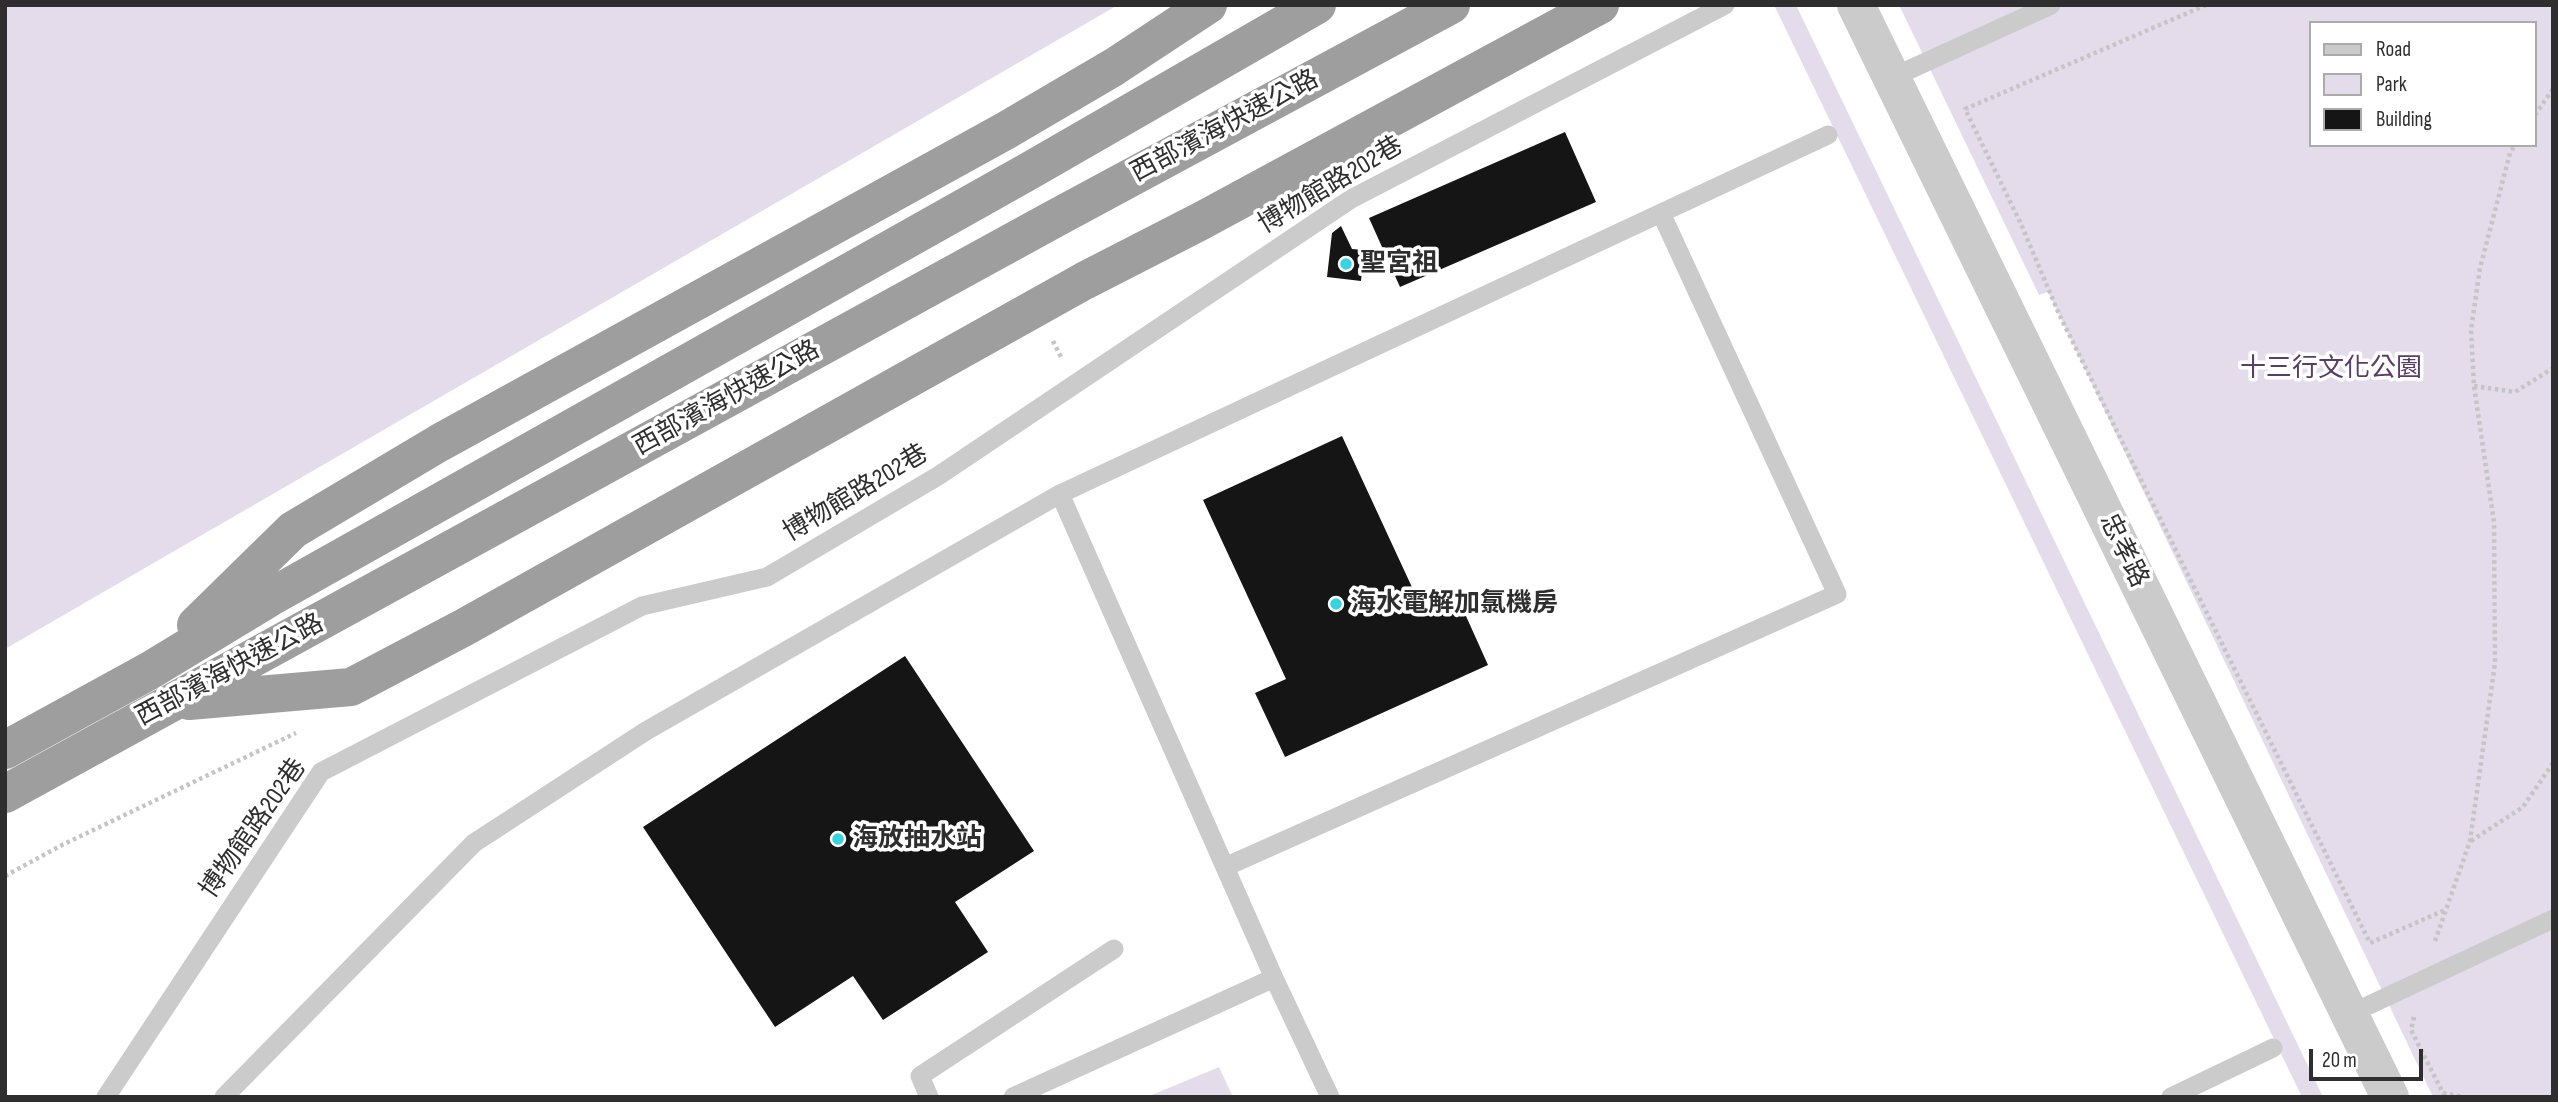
<!DOCTYPE html>
<meta charset="utf-8">
<style>
body{margin:0}
#map{position:relative;width:2558px;height:1102px;overflow:hidden;background:#fff;font-family:"Sofia Sans Condensed",sans-serif}
canvas{display:block}
.frame{position:absolute;inset:0;border:7px solid #2e2e2e;pointer-events:none}
.legend{position:absolute;left:2309px;top:21px;width:228px;height:126px;box-sizing:border-box;background:#fff;border:2px solid #ababab;margin:0;padding:9px 12px;list-style:none;font-size:21px;color:#2e2e2e}
.legend li{display:flex;align-items:center;gap:14px;height:35px}
.legend b{width:35px;border:2px solid #ababab}
.scale{position:absolute;left:2309px;top:1049px;width:114px;height:32px;box-sizing:border-box;border:4px solid #2e2e2e;border-top:0;padding-left:9px;font-size:21px;line-height:24px;white-space:nowrap;color:#2e2e2e;-webkit-text-stroke:5px #fff;paint-order:stroke}
</style>
<div id="map">
<canvas width="2558" height="1102"></canvas>
<div class="frame"></div>
<ul class="legend">
<li><b style="height:9px;background:#cbcbcb"></b>Road</li>
<li><b style="height:19px;background:#e5dceb"></b>Park</li>
<li><b style="height:19px;background:#151515"></b>Building</li>
</ul>
<div class="scale">20 m</div>
</div>
<script>
const g = document.querySelector('canvas').getContext('2d');
g.lineJoin = 'round';
function paint(path, color) {
  g.fillStyle = color;
  g.fill(path, 'evenodd');
}
function shape(rows) {
  const path = new Path2D();
  for (const r of rows) {
    path.moveTo(r[0], r[1]);
    for (let i = 2; i < r.length; i += 2) path.lineTo(r[i], r[i + 1]);
  }
  return path;
}
function strokePath(path, color, width, dash) {
  g.strokeStyle = color;
  g.lineWidth = width;
  g.lineCap = dash ? 'butt' : 'round';
  g.setLineDash(dash || []);
  g.stroke(path);
}
function drawText(font, color, halo, rows, align = 'center') {
  g.font = font + ' "Sofia Sans Condensed","Noto Sans TC",sans-serif';
  g.lineWidth = 7;
  g.setLineDash([]);
  g.textBaseline = 'middle';
  g.strokeStyle = halo;
  g.fillStyle = color;
  for (const [text, x, y, turn = 0] of rows) {
    g.save();
    g.translate(x, y);
    g.rotate((+turn || 0) * Math.PI / 180);
    g.textAlign = isNaN(turn) ? turn : align;
    if (halo) g.strokeText(text, 0, 0);
    g.fillText(text, 0, 0);
    g.restore();
  }
}
paint(shape([
 [5,5,1118,5,5,649],
 [1774,5,1796,5,2323,1097,2302,1097],
 [1899,5,2553,5,2553,1097,2433,1097,2048,292,2039,295],
 [2311,23,2535,23,2535,145,2311,145],
 [1219,1067,1233,1097,1147,1097]
]), '#e5dceb');
paint(shape([
 [1565,132,1596,202,1400,287,1369,218],
 [1341,226,1352,249,1364,250,1361,281,1327,277,1332,233],
 [1342,436,1423,611,1457,596,1488,665,1285,757,1255,693,1286,679,1203,500],
 [905,656,1034,851,955,902,988,952,883,1020,853,976,775,1027,643,827]
]), '#151515');
strokePath(shape([
 [2206,5,1965,109,2021,224,2059,314,2370,943,2445,910],
 [2535,115,2553,89],
 [1053,341,1062,359],
 [2474,386,2515,392,2553,368],
 [2471,841,2523,807,2553,763],
 [5,876,62,845,296,733],
 [2435,941,2470,841,2495,663,2494,522,2474,386,2471,330,2480,268,2510,153,2515,145],
 [2414,1017,2411,1030,2443,1093,2464,1097]
]), '#c5c5c5', 4.5, [3.5, 3.5]);
strokePath(shape([
 [1891,78,2051,5],
 [1060,494,1274,978,1330,1097],
 [1225,867,1837,594,1661,213],
 [2350,1014,2553,919],
 [106,1097,321,772,642,606,767,577,938,476,1351,199,1725,5],
 [224,1097,474,843,646,731,1060,494,1828,135],
 [929,1097,920,1076,1114,949],
 [1013,1097,1274,978],
 [2171,1097,2273,1048]
]), '#cbcbcb', 19);
strokePath(shape([
 [1856,5,2390,1097]
]), '#cbcbcb', 38);
strokePath(shape([
 [196,625,293,530,439,443,1005,131,1114,67,1208,5],
 [189,701,351,687,463,628,1084,281,1201,221,1600,5],
 [5,750,149,671,271,597,1029,171,1317,5],
 [5,794,1054,219,1451,5]
]), '#9e9e9e', 38);
for (const [x, y, r, color] of [
 [1346,264,7,"#36d4e0"],
 [1336,604,7,"#36d4e0"],
 [838,839,7,"#36d4e0"]
]) {
  const dot = new Path2D();
  dot.arc(x, y, r, 0, 2 * Math.PI);
  g.fillStyle = color;
  g.fill(dot);
  strokePath(dot, '#fff', 2.5);
}
drawText('26px', '#2e2e2e', '#fff', [
 ["西部濱海快速公路",1225,127,-28],
 ["博物館路202巷",1331,186,-31],
 ["西部濱海快速公路",727,399,-29],
 ["博物館路202巷",856,494,-31],
 ["忠孝路",2123,551,64],
 ["西部濱海快速公路",230,671,-28],
 ["博物館路202巷",254,829,-55]
]);
drawText('bold 26px', '#2e2e2e', '#fff', [
 ["聖宮祖",1360,264],
 ["海水電解加氯機房",1350,604],
 ["海放抽水站",852,839]
], 'left');
drawText('26px', '#5a3d69', '#fff', [
 ["十三行文化公園",2331,369]
]);
</script>
